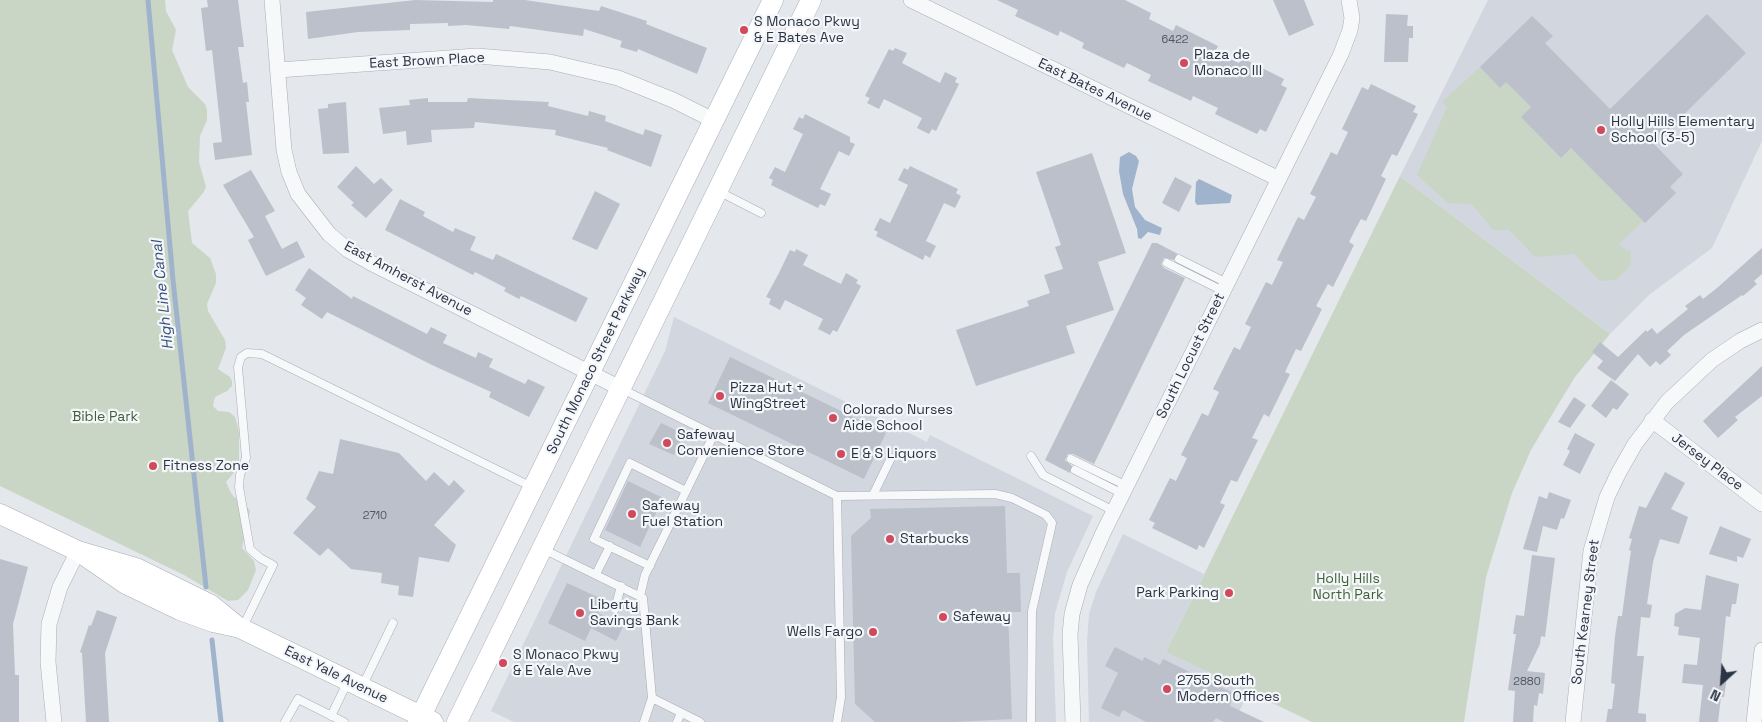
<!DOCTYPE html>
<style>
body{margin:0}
#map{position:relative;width:1762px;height:722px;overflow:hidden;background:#e4e7ec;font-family:"Space Grotesk",sans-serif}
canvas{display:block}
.north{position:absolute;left:1697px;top:657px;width:50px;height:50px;-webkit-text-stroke:4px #f4f6f9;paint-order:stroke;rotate:206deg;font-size:14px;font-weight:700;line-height:20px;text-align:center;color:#2b3445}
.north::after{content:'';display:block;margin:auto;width:18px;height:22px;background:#2b3445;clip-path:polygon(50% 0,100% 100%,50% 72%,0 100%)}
</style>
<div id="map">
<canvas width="1762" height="722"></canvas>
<div class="north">N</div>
</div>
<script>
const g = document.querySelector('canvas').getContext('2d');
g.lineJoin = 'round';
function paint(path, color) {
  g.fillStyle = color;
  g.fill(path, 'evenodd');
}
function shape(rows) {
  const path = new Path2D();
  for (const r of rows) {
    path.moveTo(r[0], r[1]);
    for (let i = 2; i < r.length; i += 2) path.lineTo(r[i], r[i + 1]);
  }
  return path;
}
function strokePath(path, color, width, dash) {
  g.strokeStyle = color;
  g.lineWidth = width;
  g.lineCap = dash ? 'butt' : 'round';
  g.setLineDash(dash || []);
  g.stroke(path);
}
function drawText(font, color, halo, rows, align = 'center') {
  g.font = font + ' "Space Grotesk",sans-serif';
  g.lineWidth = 4.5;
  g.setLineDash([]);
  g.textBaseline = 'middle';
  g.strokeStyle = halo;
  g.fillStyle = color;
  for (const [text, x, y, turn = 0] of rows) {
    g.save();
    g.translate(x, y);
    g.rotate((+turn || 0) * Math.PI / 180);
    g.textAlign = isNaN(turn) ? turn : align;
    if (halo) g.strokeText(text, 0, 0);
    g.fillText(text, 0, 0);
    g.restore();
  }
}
paint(shape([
 [1488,0,1762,0,1762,141,1712,248,1649,295,1610,334,1400,176],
 [674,317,927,442,930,435,1093,516,1067,572,1055,613,1053,639,1056,722,514,722,491,711,665,351],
 [1123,534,1204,574,1166,652,1249,692,1234,722,1089,722,1087,642,1089,614,1096,592]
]), '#d2d6de');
paint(shape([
 [0,0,165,0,166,11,176,30,172,50,188,87,205,104,207,110,207,120,200,136,199,162,206,187,203,193,188,211,192,243,210,258,216,274,216,283,207,304,208,311,225,340,226,348,218,369,230,377,232,381,232,386,227,391,215,397,213,406,218,411,229,412,235,417,239,431,239,467,226,482,231,493,235,498,244,502,250,511,242,548,254,561,256,570,248,590,238,600,228,601,184,575,0,486],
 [1480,67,1500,88,1506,82,1531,107,1521,117,1561,158,1571,148,1643,221,1618,245,1631,252,1630,266,1616,280,1600,281,1574,254,1535,257,1509,230,1493,230,1472,204,1448,203,1417,175,1447,107,1442,102],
 [1400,176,1610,334,1575,377,1553,413,1531,450,1512,493,1486,577,1464,722,1312,722,1166,652]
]), '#c9d6c5');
paint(shape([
 [1129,152,1136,156,1139,161,1132,189,1135,207,1145,220,1162,228,1160,235,1148,232,1141,239,1138,238,1137,229,1123,194,1119,171,1120,157],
 [1199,179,1232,195,1230,203,1197,205,1195,202,1196,182]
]), '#9fb4cc');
strokePath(shape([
 [148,0,173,280,206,587],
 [212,640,221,722]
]), '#9fb4cc', 5);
paint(shape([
 [207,0,238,0,244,47,238,47,243,83,247,82,249,102,246,102,252,155,215,160,213,143,222,142,212,50,206,51,201,8,208,7],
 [415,0,493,2,493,0,525,0,599,11,601,6,647,21,646,24,707,48,697,74,638,49,637,52,620,47,622,41,584,29,583,36,510,26,509,29,466,25,448,26,448,23,410,24,410,30,358,32,308,39,306,12],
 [997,0,1125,0,1151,13,1149,19,1173,31,1176,25,1218,46,1215,52,1239,63,1242,58,1284,79,1281,85,1287,88,1266,132,1260,129,1257,134,1215,114,1218,108,1193,96,1191,101,1148,81,1151,75,1127,63,1124,68,1082,48,1084,43,1060,31,1058,36,1015,16,1018,10],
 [1273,0,1304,0,1314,25,1289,36],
 [1386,14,1408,15,1407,26,1413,26,1413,38,1409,38,1408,62,1384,62],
 [1707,14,1746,53,1654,144,1683,174,1670,187,1676,193,1645,223,1571,148,1561,158,1521,117,1531,107,1506,82,1500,88,1480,67,1532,16,1553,36,1545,43,1610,109],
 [895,48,907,53,902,63,940,83,945,72,957,78,955,82,959,84,936,131,932,129,929,134,917,128,922,118,884,99,879,109,867,103,870,98,865,96,889,49,893,51],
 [1371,84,1416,106,1413,112,1418,114,1397,156,1392,154,1381,176,1386,179,1366,221,1361,219,1355,230,1349,242,1354,245,1333,287,1328,284,1316,306,1322,309,1301,351,1296,349,1285,372,1290,374,1269,417,1264,414,1252,438,1258,440,1237,482,1231,480,1220,503,1225,505,1204,548,1199,545,1197,550,1152,528,1155,523,1149,520,1170,478,1176,481,1187,458,1181,455,1202,413,1208,416,1219,392,1213,389,1234,347,1240,350,1251,327,1245,324,1266,282,1272,285,1283,262,1277,260,1298,217,1304,220,1316,197,1310,194,1331,152,1337,155,1348,132,1342,129,1362,87,1368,90],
 [428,98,428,102,467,102,468,98,549,102,548,106,588,116,589,111,606,116,605,121,643,135,645,129,662,135,651,167,607,150,608,148,555,135,556,130,475,122,474,128,431,130,432,142,407,145,406,131,383,134,379,108,410,105,409,100],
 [346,102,349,153,323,154,318,109,328,108,328,104],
 [805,114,850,137,850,142,855,144,849,156,839,151,820,189,831,194,825,206,820,204,818,208,771,185,773,180,769,178,775,167,785,172,803,134,793,129,799,117,803,119],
 [1092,153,1126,253,1098,262,1114,310,1066,326,1075,353,976,386,956,330,1029,306,1027,301,1050,293,1044,275,1063,269,1055,247,1061,245,1036,172],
 [356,166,374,184,381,178,393,190,366,218,351,205,354,203,337,187],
 [910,166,958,189,956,193,961,196,955,208,944,203,926,241,936,246,930,258,925,255,923,260,876,236,878,232,874,230,880,218,890,223,908,185,898,180,904,168,908,170],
 [251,170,275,211,265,216,282,249,297,241,305,257,266,276,248,240,254,237,223,185],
 [1175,177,1192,186,1179,212,1162,203],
 [595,191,620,204,597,250,572,239],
 [400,199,425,212,423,216,453,232,455,228,476,237,470,250,493,260,496,254,588,298,576,322,521,296,519,299,504,291,506,288,475,272,473,275,385,230],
 [1152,243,1157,243,1178,254,1174,260,1164,258,1161,264,1164,268,1185,278,1094,464,1073,454,1068,454,1065,460,1072,466,1070,473,1045,460],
 [1762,248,1762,274,1754,281,1757,284,1743,296,1742,295,1684,335,1667,351,1671,355,1660,365,1656,361,1650,367,1638,354,1615,381,1597,368,1603,361,1592,352,1600,342,1618,357,1646,330,1647,332,1652,328,1657,334,1688,309,1685,306,1700,295,1703,299,1717,288],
 [796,249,808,255,803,265,841,284,846,273,858,280,856,283,861,286,837,332,833,330,830,335,818,329,823,319,785,300,780,310,769,304,771,299,766,297,779,273,790,250,795,252],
 [309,268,352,299,353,296,427,334,431,327,447,335,443,343,476,358,478,352,493,359,489,367,525,384,528,379,545,387,529,417,489,397,491,392,432,365,327,312,322,319,301,305,306,298,295,290],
 [730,357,886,433,864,479,708,403],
 [1762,366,1762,396,1735,417,1738,420,1718,438,1703,421],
 [1611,380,1629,394,1617,410,1613,408,1606,418,1591,406],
 [1574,397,1586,405,1570,428,1558,422],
 [661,423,684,434,674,455,649,444],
 [1575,433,1595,444,1580,474,1563,465,1570,451,1567,449],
 [340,439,399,453,426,481,434,472,449,486,454,480,465,491,434,525,456,545,449,562,419,557,413,597,398,595,399,586,381,583,382,573,351,569,328,548,320,556,293,533,316,507,306,499,319,471,333,474],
 [1665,472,1685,483,1671,509,1688,517,1679,544,1660,539,1653,562,1647,604,1652,605,1650,618,1641,617,1637,656,1644,656,1638,713,1646,714,1646,722,1606,722,1608,709,1612,709,1615,684,1611,683,1615,636,1618,616,1622,616,1627,578,1631,551,1629,550,1632,539,1629,538,1639,506,1646,508],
 [628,481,663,498,640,547,605,530],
 [1549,492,1571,500,1564,519,1561,518,1557,530,1543,526,1537,552,1523,549,1539,496,1547,499],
 [1005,506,1007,573,1020,573,1021,612,1008,612,1012,719,954,722,875,722,855,704,851,536,871,518,870,509],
 [1720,526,1751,539,1743,558,1737,556,1737,562,1709,554],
 [1532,555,1555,558,1545,637,1541,636,1540,644,1527,671,1545,673,1543,694,1539,693,1537,706,1534,705,1533,722,1513,722,1515,691,1508,690,1516,634,1513,634,1516,615,1524,616],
 [0,559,28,567,13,624,15,675,19,675,19,722,0,722],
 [1706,575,1739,584,1736,604,1732,604,1730,617,1726,616,1720,675,1727,677,1724,697,1721,697,1718,722,1699,722,1703,685,1682,683,1684,664,1697,665,1700,638,1678,635,1679,627,1674,626,1675,614,1685,608,1701,610],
 [567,583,604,600,598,613,624,625,616,641,591,628,585,641,548,623],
 [97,610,117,617,105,653,109,722,86,722,82,653,80,652,89,625,91,626],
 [1115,647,1143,661,1144,657,1160,665,1163,659,1233,693,1230,706,1264,722,1224,722,1216,718,1213,722,1146,722,1123,710,1119,717,1101,708,1118,673,1105,666]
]), '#bbc0ca');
const lane = shape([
 [718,191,761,213],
 [1179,259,1227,283],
 [1167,263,1223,291],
 [622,389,837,496,995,494,1012,498,1046,515,1052,523,1051,528,1032,611,1031,722],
 [1031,456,1043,475,1114,511],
 [1071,459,1127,486],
 [1075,470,1123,494],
 [873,495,891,458],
 [837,496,841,697,837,722],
 [543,549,643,598,652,698,644,722],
 [650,566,594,539,630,463,686,491],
 [596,574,610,546],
 [640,596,645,575,714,434],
 [615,609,621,586],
 [242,629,273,565,260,558,250,549,239,487,240,475,246,458,238,367,241,357,247,353,262,354,534,488],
 [362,687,393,623],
 [652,698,700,722],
 [331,716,348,681],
 [285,722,298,699,344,722],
 [677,722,681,713]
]);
const street = shape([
 [272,0,284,150,289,172,298,194,329,234,348,250,371,263,620,388],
 [911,0,1279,179],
 [278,70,477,56,550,62,618,78,673,100,715,121],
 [1652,420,1762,504],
 [54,722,48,662,49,624,60,587,78,551],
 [1073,722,1070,634,1072,614,1080,585,1103,533,1341,54,1350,30,1352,18,1349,0],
 [1573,722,1591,551,1607,497,1619,472,1635,444,1667,402,1712,360,1740,341,1762,330],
 [1754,722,1762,650]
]);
const secondary = shape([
 [0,514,78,551,126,584,180,610,213,622,236,627],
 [78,551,136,568,211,605,238,627,433,722],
 [418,722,773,0],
 [457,722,811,0]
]);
strokePath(lane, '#a9aeb7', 9);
strokePath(street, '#a9aeb7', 16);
strokePath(secondary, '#a9aeb7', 21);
strokePath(lane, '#f7f8fa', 8);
strokePath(street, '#f7f8fa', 15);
strokePath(secondary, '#fff', 20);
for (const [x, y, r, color] of [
 [744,30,5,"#d1495b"],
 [1184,63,5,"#d1495b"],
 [1601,130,5,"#d1495b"],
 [720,396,5,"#d1495b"],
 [833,418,5,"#d1495b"],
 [667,443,5,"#d1495b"],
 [841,454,5,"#d1495b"],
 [153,466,5,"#d1495b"],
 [632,514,5,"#d1495b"],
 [890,539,5,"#d1495b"],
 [1229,593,5,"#d1495b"],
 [580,613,5,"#d1495b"],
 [943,617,5,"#d1495b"],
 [873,632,5,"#d1495b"],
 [503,663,5,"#d1495b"],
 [1167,689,5,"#d1495b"]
]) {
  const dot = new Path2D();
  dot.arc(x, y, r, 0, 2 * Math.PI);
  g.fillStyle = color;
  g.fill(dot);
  strokePath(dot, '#f4f6f9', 2);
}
drawText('11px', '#4f5766', null, [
 ["6422",1175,40],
 ["2710",375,516],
 ["2880",1527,682]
]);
drawText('14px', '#2b3445', '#f4f6f9', [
 ["S Monaco Pkwy",754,22],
 ["& E Bates Ave",754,38],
 ["Plaza de",1194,55],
 ["Monaco III",1194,71],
 ["Holly Hills Elementary",1611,122],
 ["School (3-5)",1611,138],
 ["Pizza Hut +",730,388],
 ["WingStreet",730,404],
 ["Colorado Nurses",843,410],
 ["Aide School",843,426],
 ["Safeway",677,435],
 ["Convenience Store",677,451],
 ["E & S Liquors",851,454],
 ["Fitness Zone",163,466],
 ["Safeway",642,506],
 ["Fuel Station",642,522],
 ["Starbucks",900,539],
 ["Park Parking",1219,593,"right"],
 ["Liberty",590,605],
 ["Savings Bank",590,621],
 ["Safeway",953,617],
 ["Wells Fargo",863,632,"right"],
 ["S Monaco Pkwy",513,655],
 ["& E Yale Ave",513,671],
 ["2755 South",1177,681],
 ["Modern Offices",1177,697]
], 'left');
drawText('14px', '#2b3445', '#f4f6f9', [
 ["East Brown Place",427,61,-3],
 ["East Bates Avenue",1095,90,26],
 ["East Amherst Avenue",408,279,28],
 ["South Locust Street",1191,356,-64],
 ["South Monaco Street Parkway",596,361,-64],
 ["Jersey Place",1707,462,37],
 ["South Kearney Street",1586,612,-83],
 ["East Yale Avenue",336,675,26]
]);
drawText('14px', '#3f6138', '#f4f6f9', [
 ["Bible Park",105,417],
 ["Holly Hills",1348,579],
 ["North Park",1348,595]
]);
drawText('italic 15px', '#34527a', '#f4f6f9', [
 ["High Line Canal",163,295,-96]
]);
</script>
